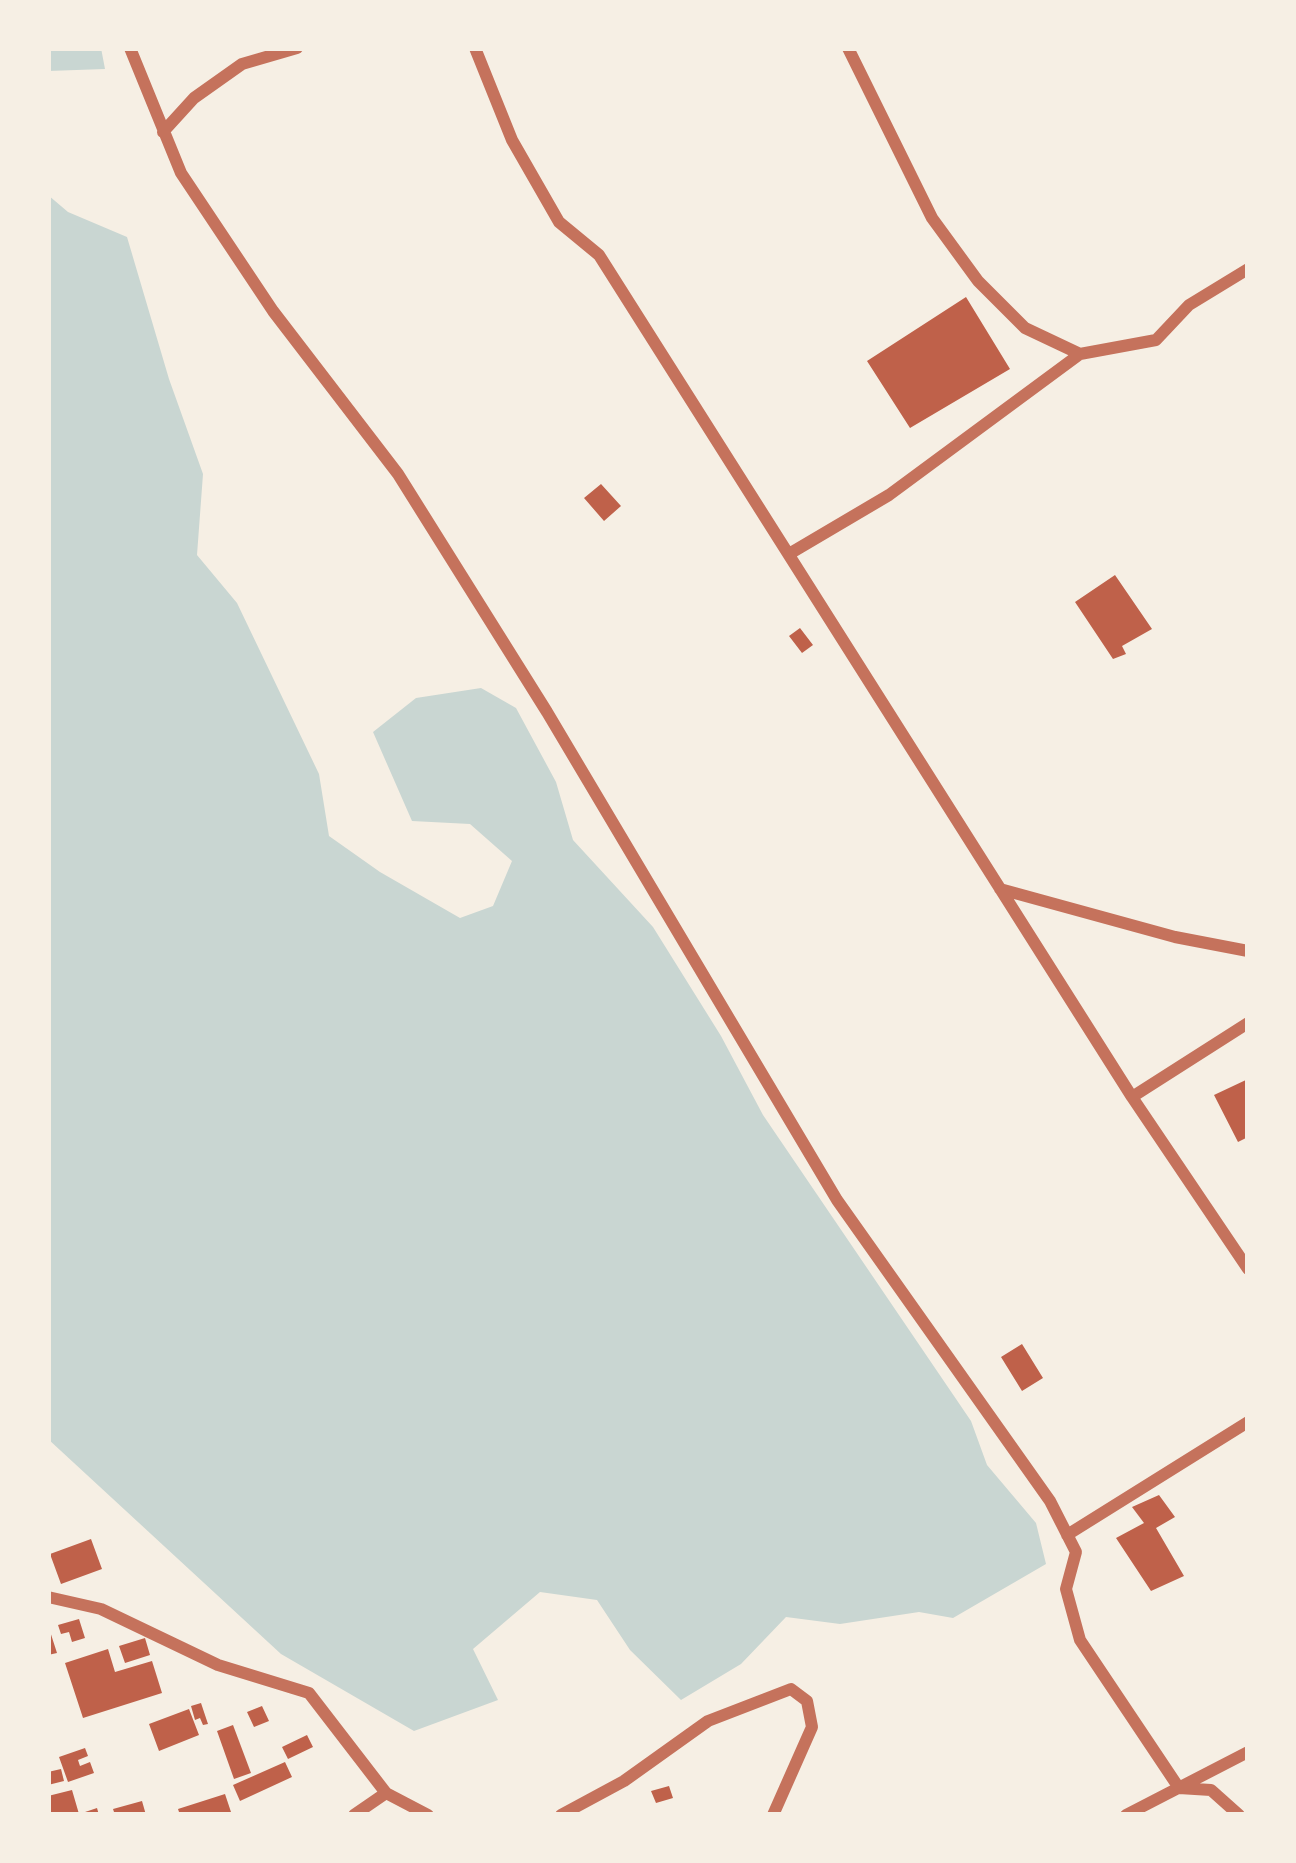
<!DOCTYPE html>
<style>
body{margin:0}
#map{position:relative;width:1296px;height:1863px;overflow:hidden;background:#f6efe4;font-family:"Fira Sans Condensed",sans-serif}
canvas{display:block}
.frame{position:absolute;inset:0;border:51px solid #f6efe4;pointer-events:none}
</style>
<div id="map">
<canvas width="1296" height="1863"></canvas>
<div class="frame"></div>
</div>
<script>
const g = document.querySelector('canvas').getContext('2d');
g.lineJoin = 'round';
function paint(path, color) {
  g.fillStyle = color;
  g.fill(path, 'evenodd');
}
function shape(rows) {
  const path = new Path2D();
  for (const r of rows) {
    path.moveTo(r[0], r[1]);
    for (let i = 2; i < r.length; i += 2) path.lineTo(r[i], r[i + 1]);
  }
  return path;
}
function strokePath(path, color, width, dash) {
  g.strokeStyle = color;
  g.lineWidth = width;
  g.lineCap = dash ? 'butt' : 'round';
  g.setLineDash(dash || []);
  g.stroke(path);
}
paint(shape([
 [48,48,101,48,105,69,48,71],
 [48,195,68,212,127,237,169,379,203,474,197,555,237,603,319,774,329,836,380,872,460,918,493,906,512,861,470,824,412,821,373,732,416,698,481,688,516,708,556,782,573,840,653,927,721,1036,763,1115,971,1421,987,1465,1036,1523,1046,1564,953,1618,919,1612,840,1624,786,1617,741,1664,681,1700,630,1650,597,1600,540,1592,473,1649,498,1700,414,1731,281,1654,48,1439]
]), '#c9d6d2');
paint(shape([
 [966,297,1010,369,910,428,867,361],
 [601,484,621,506,604,521,584,498],
 [1115,575,1152,629,1122,646,1126,654,1113,659,1075,602],
 [800,628,813,645,802,653,789,636],
 [1248,1079,1248,1137,1238,1142,1214,1095],
 [1022,1344,1043,1378,1022,1391,1001,1357],
 [1159,1495,1175,1517,1156,1528,1184,1576,1151,1591,1116,1538,1144,1523,1132,1507],
 [91,1539,102,1569,61,1584,50,1554],
 [79,1619,85,1638,72,1642,69,1632,61,1634,58,1625],
 [48,1625,57,1653,48,1655],
 [145,1638,150,1655,125,1663,119,1646],
 [108,1649,115,1672,152,1661,162,1693,83,1718,65,1663],
 [201,1703,208,1724,203,1725,200,1718,195,1720,191,1706],
 [262,1706,269,1721,254,1727,247,1712],
 [189,1709,199,1735,159,1751,149,1724],
 [233,1725,251,1773,234,1779,217,1731],
 [307,1735,313,1747,288,1759,282,1747],
 [85,1748,88,1756,78,1760,80,1766,90,1762,94,1773,68,1782,59,1757],
 [285,1762,292,1777,240,1801,233,1785],
 [61,1769,64,1781,48,1785,48,1772],
 [669,1786,673,1798,656,1803,651,1791],
 [72,1790,79,1814,97,1808,99,1815,48,1815,48,1796],
 [225,1794,232,1815,180,1815,178,1809],
 [142,1801,146,1815,115,1815,113,1809]
]), '#bf614a');
strokePath(shape([
 [130,48,181,173,273,311,398,474,547,712,837,1200,1050,1501,1076,1552,1066,1589,1080,1640,1179,1788,1211,1790,1239,1815],
 [475,48,512,140,559,222,599,255,1132,1097,1248,1269],
 [848,48,932,218,978,281,1025,328,1080,354,1156,340,1189,305,1248,269],
 [163,132,194,98,242,64,297,48],
 [789,554,889,495,1080,354],
 [1000,889,1175,937,1248,951],
 [1132,1097,1248,1023],
 [1067,1535,1248,1422],
 [48,1597,101,1609,218,1665,309,1693,386,1793,428,1815],
 [354,1815,386,1793],
 [561,1815,624,1781,708,1721,791,1689,807,1701,812,1727,773,1815],
 [1126,1815,1248,1752]
]), '#c5725c', 12);
</script>
